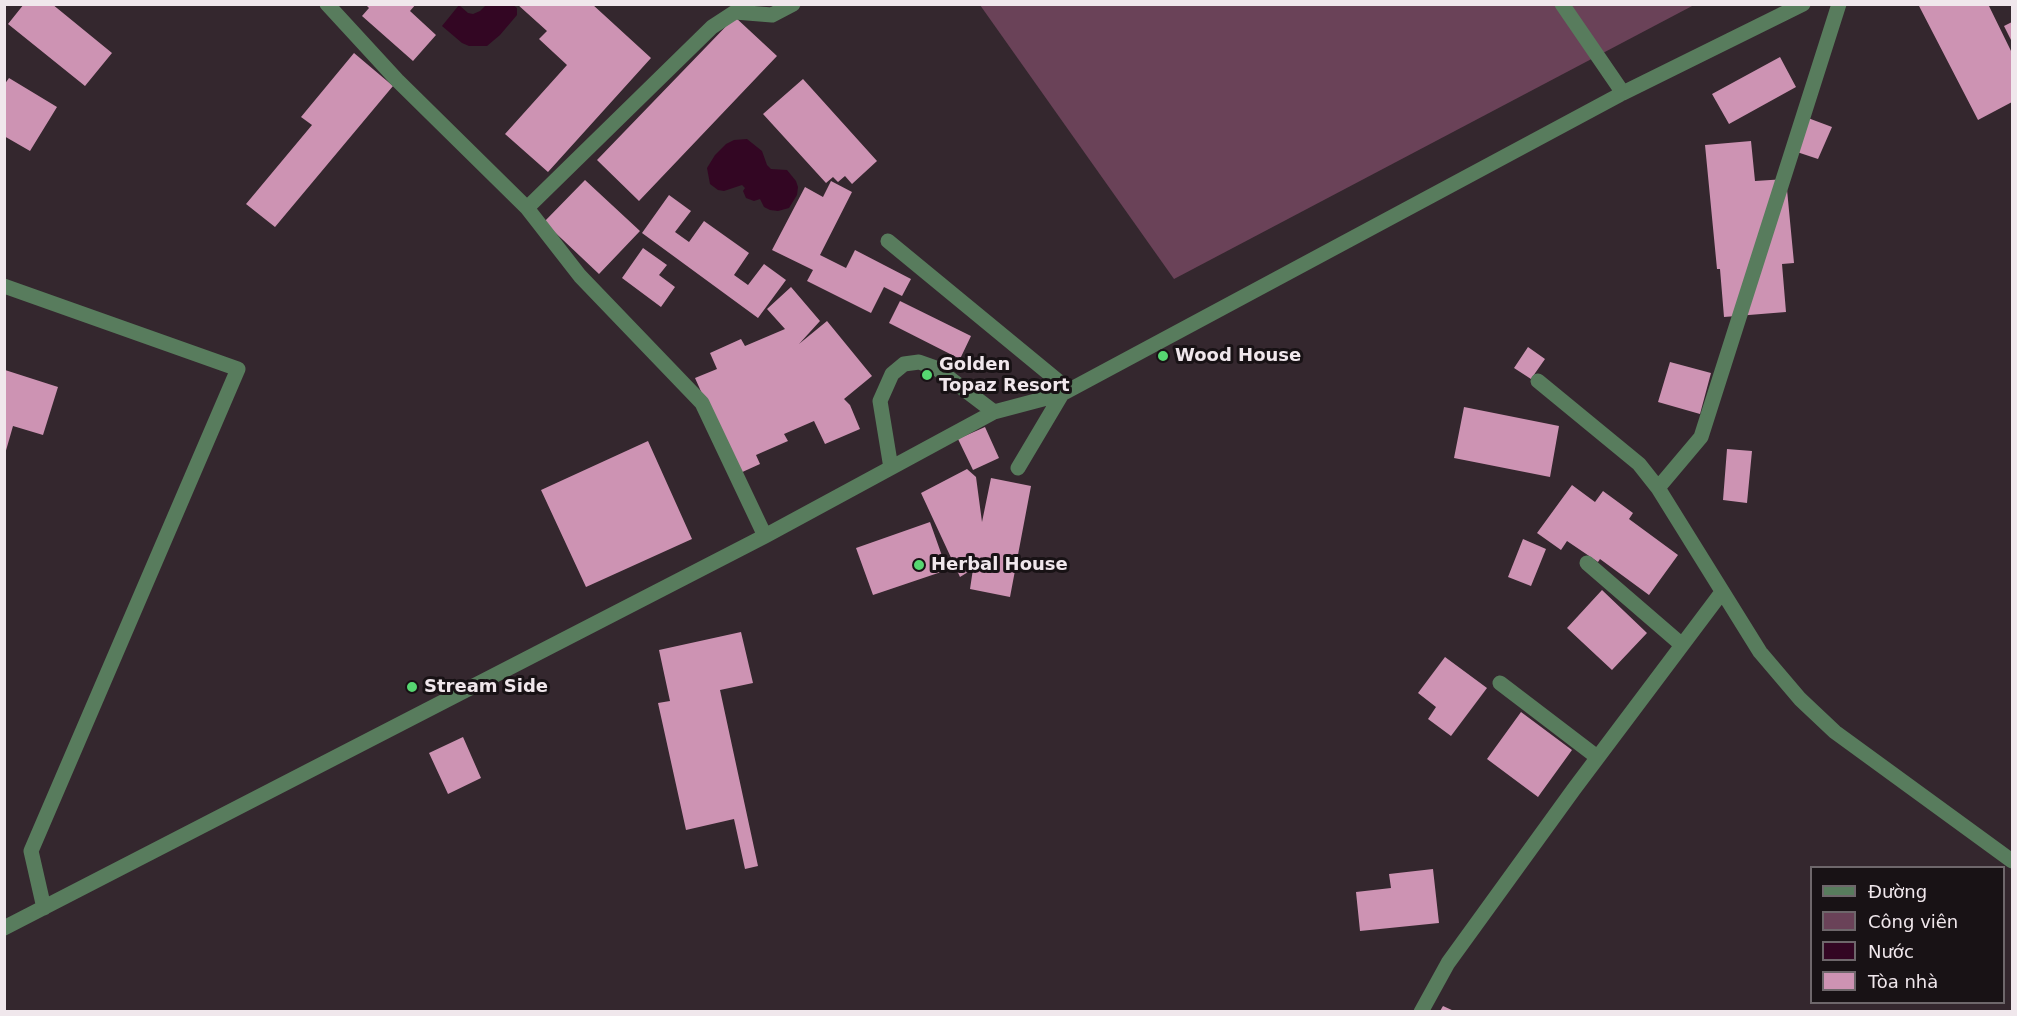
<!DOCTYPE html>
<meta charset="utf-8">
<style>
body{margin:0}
#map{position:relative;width:2017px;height:1016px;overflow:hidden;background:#34272e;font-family:"DejaVu Sans",sans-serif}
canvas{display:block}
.frame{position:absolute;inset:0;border:6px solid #f0e7ec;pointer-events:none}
.legend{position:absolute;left:1810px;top:866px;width:195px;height:138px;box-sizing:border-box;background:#181215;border:2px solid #6e676b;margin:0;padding:8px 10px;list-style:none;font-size:18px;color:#f0e7ec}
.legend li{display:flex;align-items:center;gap:12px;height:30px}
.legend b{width:30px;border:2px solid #6e676b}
</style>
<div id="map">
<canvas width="2017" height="1016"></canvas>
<div class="frame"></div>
<ul class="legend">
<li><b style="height:8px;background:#587c5d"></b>Đường</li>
<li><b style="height:16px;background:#6a4258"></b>Công viên</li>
<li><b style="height:16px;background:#330623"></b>Nước</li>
<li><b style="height:16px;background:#cd93b3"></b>Tòa nhà</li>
</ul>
</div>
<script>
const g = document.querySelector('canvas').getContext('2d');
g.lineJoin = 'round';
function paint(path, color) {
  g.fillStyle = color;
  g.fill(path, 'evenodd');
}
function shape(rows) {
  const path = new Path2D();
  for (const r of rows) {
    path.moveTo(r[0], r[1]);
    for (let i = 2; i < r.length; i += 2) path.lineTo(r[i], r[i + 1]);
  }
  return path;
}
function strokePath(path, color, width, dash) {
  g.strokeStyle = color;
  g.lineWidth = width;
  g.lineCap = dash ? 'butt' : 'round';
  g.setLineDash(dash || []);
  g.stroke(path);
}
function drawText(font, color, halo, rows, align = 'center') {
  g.font = font + ' "DejaVu Sans",sans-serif';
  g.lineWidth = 6;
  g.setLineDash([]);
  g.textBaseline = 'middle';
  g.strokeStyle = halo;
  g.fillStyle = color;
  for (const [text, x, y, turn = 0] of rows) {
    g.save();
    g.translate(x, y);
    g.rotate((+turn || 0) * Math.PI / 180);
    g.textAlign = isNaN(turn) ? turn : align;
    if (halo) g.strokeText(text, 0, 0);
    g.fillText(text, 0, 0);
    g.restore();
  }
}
paint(shape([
 [980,5,1694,5,1174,279]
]), '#6a4258');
paint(shape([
 [459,5,468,13,473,14,480,11,486,5,513,5,517,8,517,15,500,35,487,46,469,46,462,43,442,26],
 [747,139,762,151,767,165,771,169,787,170,796,181,798,187,797,195,789,208,778,211,770,210,764,207,760,199,754,201,746,198,743,191,745,188,742,185,724,191,718,190,710,184,707,168,715,155,726,144,734,140]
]), '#330623');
paint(shape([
 [24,4,52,4,112,53,85,86,8,24],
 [365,4,416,4,410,11,436,35,413,61,362,16,369,8],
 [517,4,592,4,651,58,548,172,505,134,567,65,539,39,547,31],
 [1918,4,1988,4,2012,53,2012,102,1978,120],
 [735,17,777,56,639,201,597,160],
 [2012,22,2012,42,2004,26],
 [354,53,393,86,275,227,246,204,312,125,301,117],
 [1780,57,1796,87,1729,124,1712,94],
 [9,78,57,107,30,151,4,136,4,85],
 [803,79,877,161,852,184,845,176,838,182,833,177,826,183,763,114],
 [1800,115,1832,127,1818,159,1788,149],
 [1751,141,1755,181,1786,179,1794,263,1782,264,1786,312,1724,317,1720,269,1717,269,1705,145],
 [585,180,640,231,599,274,544,222],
 [831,181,852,192,820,255,846,268,855,250,911,279,902,296,884,287,871,313,807,281,813,270,772,250,805,187,823,197],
 [669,195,691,211,675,232,689,242,704,221,749,253,734,275,748,285,764,264,786,280,758,318,642,233],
 [643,248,667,265,659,275,675,287,661,307,622,278],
 [791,287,820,321,799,344,827,321,872,376,844,399,850,405,860,429,825,444,814,421,784,434,788,441,756,455,760,464,738,474,695,378,717,369,710,353,741,339,745,346,785,329,767,309],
 [900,301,971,336,960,359,889,323],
 [1528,347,1545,359,1531,379,1514,368],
 [1670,362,1711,373,1700,414,1658,402],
 [5,370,58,387,43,435,13,426,5,454],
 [1464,407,1559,426,1550,477,1454,458],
 [985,427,999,458,973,470,958,439],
 [648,441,692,539,586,587,541,490],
 [1727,449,1752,451,1747,503,1723,500],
 [967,469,976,477,982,522,991,478,1031,486,1010,597,970,589,973,569,960,577,921,493],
 [1572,485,1595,502,1603,491,1633,513,1629,519,1678,555,1649,595,1600,559,1598,562,1567,541,1561,550,1537,533],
 [930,522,947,570,873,595,856,548],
 [1523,539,1546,549,1531,586,1508,577],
 [1602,590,1647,633,1612,670,1567,628],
 [741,632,753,683,720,690,758,866,745,869,734,819,686,830,658,703,670,701,659,650],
 [1445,657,1487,688,1451,736,1428,719,1436,707,1418,693],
 [1521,712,1572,750,1538,797,1487,759],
 [463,737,481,778,448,794,429,753],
 [1433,869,1439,923,1360,931,1356,892,1391,888,1389,874],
 [1443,1006,1454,1011,1440,1011]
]), '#cd93b3');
strokePath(shape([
 [327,4,397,80,527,208,580,276,702,403,765,536],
 [1562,4,1623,93],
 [527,208,712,27,735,12,772,15,793,4],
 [888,241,1069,390],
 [4,286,238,369,31,851,44,908],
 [1538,381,1639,464,1658,488,1760,652,1800,699,1835,732,2012,861],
 [891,468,880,401,892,374,904,364,919,362,936,368,994,412],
 [1018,468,1062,394],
 [1658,488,1701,437,1839,4],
 [1587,563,1682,645],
 [1500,683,1597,757],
 [4,928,765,536,994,412,1062,394,1623,93,1803,4],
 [1421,1012,1448,963,1574,789,1722,592]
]), '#587c5d', 15);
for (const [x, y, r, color] of [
 [1163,356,6,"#56d671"],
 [927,375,6,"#56d671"],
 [919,565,6,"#56d671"],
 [412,687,6,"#56d671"]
]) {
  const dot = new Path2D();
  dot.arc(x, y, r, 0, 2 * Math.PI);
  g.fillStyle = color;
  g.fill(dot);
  strokePath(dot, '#181215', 2);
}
drawText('bold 18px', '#f0e7ec', '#181215', [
 ["Wood House",1175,356],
 ["Golden",939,365],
 ["Topaz Resort",939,386],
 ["Herbal House",931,565],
 ["Stream Side",424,687]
], 'left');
</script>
